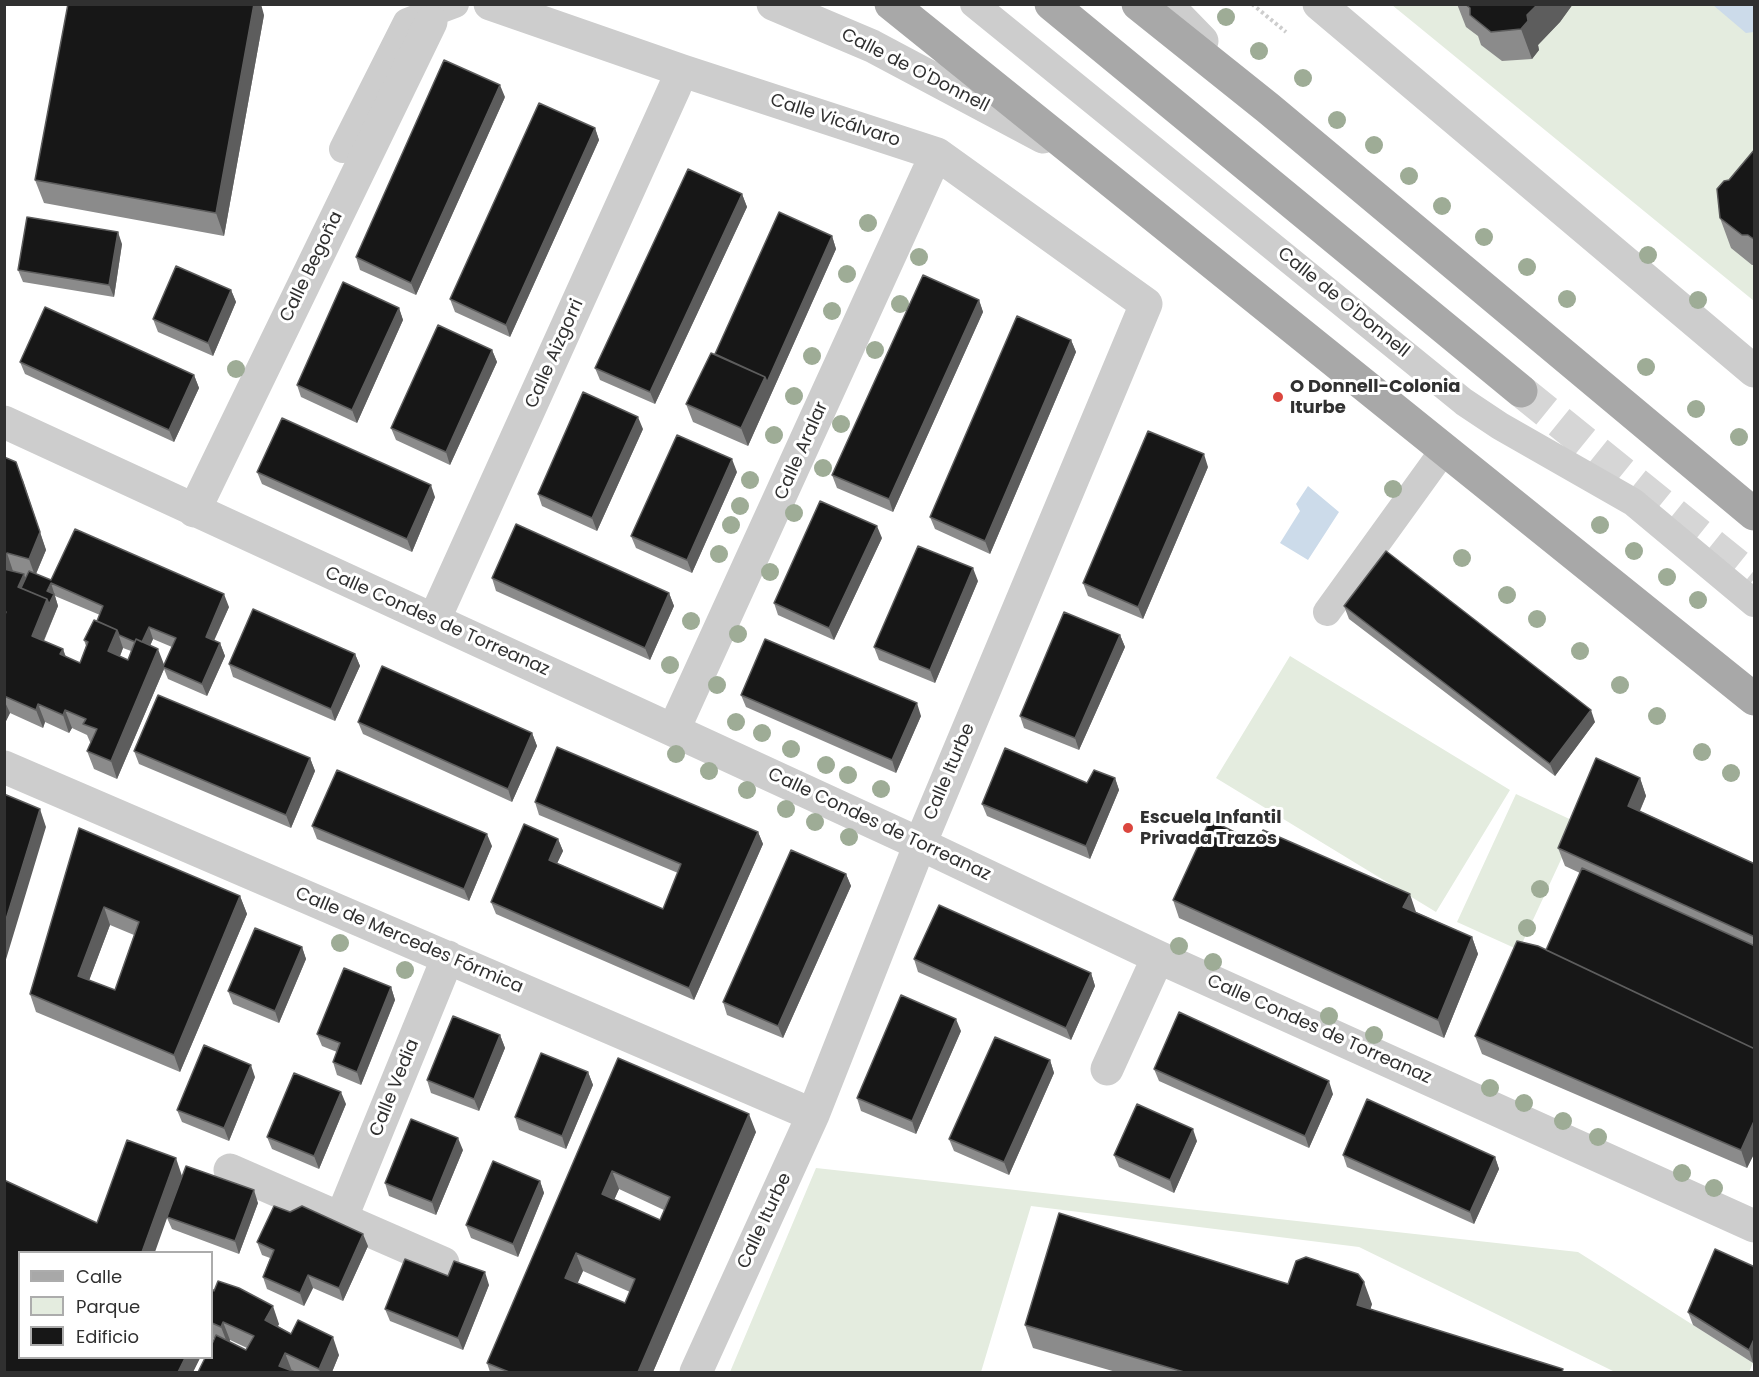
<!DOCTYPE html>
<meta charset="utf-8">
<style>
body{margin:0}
#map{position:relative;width:1759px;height:1377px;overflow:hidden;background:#fff;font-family:Poppins,sans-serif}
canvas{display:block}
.frame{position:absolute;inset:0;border:6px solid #303030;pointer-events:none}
.legend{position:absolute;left:18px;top:1251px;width:195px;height:108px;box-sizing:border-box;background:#fff;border:2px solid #acacac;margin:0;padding:8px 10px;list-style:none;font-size:18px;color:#303030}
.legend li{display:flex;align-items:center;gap:12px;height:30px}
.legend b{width:30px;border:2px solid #acacac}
</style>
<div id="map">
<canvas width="1759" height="1377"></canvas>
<div class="frame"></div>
<ul class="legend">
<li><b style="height:8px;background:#a8a8a8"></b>Calle</li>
<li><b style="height:16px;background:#e4ecdf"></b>Parque</li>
<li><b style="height:16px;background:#171717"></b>Edificio</li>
</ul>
</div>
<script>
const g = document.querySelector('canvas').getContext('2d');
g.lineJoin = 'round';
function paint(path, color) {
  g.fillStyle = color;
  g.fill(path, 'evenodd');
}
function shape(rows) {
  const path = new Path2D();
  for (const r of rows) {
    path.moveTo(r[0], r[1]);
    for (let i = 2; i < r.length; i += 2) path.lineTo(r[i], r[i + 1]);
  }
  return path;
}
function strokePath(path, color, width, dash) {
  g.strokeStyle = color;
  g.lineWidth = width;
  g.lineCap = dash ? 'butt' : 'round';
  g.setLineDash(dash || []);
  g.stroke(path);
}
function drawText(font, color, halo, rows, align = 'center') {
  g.font = font + ' Poppins,sans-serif';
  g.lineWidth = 6;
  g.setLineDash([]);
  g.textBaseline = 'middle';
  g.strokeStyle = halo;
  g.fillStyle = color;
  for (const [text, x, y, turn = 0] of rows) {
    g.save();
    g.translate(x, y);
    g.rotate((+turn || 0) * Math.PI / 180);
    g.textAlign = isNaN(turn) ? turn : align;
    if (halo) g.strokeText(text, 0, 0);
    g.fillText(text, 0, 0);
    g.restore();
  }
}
paint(shape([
 [1392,5,1754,5,1754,301,1419,27],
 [1290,656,1510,790,1436,912,1216,778],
 [1516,794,1578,823,1519,950,1457,922],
 [816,1168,1578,1252,1753,1363,1749,1372,1615,1372,1359,1247,1031,1206,981,1372,730,1372]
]), '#e4ecdf');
paint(shape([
 [1713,5,1754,5,1754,32,1746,33],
 [1308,486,1339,512,1308,560,1280,543,1300,511,1296,504]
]), '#ccdbea');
strokePath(shape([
 [1521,391,1754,579]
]), '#d6d6d6', 33, [33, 16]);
strokePath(shape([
 [1252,4,1286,32]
]), '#cdcdcd', 4, [3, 3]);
strokePath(shape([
 [974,4,1464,402,1500,426,1633,502,1754,603],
 [343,149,407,22,455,4],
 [1327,612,1444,450]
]), '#cdcdcd', 28);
strokePath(shape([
 [490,4,683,71,937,154,1146,304,920,844,813,1115,696,1372],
 [1166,4,1202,41],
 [1319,4,1754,371],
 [4,422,920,844,1158,957,1754,1226],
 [194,511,431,22],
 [434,620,675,87],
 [674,729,928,172],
 [4,767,813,1115],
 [1107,1069,1158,957],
 [230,1170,443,1263],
 [341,1219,448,957]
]), '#cdcdcd', 33);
strokePath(shape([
 [773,4,872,46,1043,137]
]), '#cdcdcd', 33);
strokePath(shape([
 [891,4,1754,699],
 [1051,4,1521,391],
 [1138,4,1268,108,1754,514]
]), '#a8a8a8', 33);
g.fillStyle = '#9eac96';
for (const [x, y] of [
 [1226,17],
 [1259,51],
 [1303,78],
 [1337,120],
 [1374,145],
 [1409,176],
 [1442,206],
 [868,223],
 [1484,237],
 [1648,255],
 [919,257],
 [1527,267],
 [847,274],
 [1567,299],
 [1698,300],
 [900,304],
 [832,311],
 [875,350],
 [812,356],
 [1646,367],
 [236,369],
 [794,396],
 [1696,409],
 [841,424],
 [774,435],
 [1739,437],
 [823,468],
 [750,480],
 [1393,489],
 [740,506],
 [794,513],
 [731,525],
 [1600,525],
 [1634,551],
 [719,554],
 [1462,558],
 [770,572],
 [1667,577],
 [1507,595],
 [1698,600],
 [1537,619],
 [691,621],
 [738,634],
 [1580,651],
 [670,665],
 [717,685],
 [1620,685],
 [1657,716],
 [736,722],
 [762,733],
 [791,749],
 [1702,752],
 [676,754],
 [826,765],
 [709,771],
 [1731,773],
 [848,775],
 [881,789],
 [747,790],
 [786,809],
 [815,822],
 [849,837],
 [1540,889],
 [1527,928],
 [340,943],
 [1179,946],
 [1213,962],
 [405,970],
 [1329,1016],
 [1374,1035],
 [1490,1088],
 [1524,1103],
 [1563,1121],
 [1598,1137],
 [1682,1173],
 [1714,1188]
]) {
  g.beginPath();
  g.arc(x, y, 9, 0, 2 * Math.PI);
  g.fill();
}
paint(shape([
 [1457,4,1573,4,1560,22,1538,45,1539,50,1532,59,1502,61,1481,45,1478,36,1466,27],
 [264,15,224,236,44,203,35,180],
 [505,97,416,295,360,270,356,257],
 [595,128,599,140,510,337,455,312,450,299],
 [1755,149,1755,265,1752,265,1731,248,1720,218,1729,180],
 [742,194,747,207,655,404,600,380,595,368],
 [832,236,836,249,748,446,693,422,686,404,715,354],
 [122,244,114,297,23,282,18,270],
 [231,290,236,302,213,356,158,332,153,319],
 [979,300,983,312,893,512,837,488,832,475],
 [399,308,403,320,357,423,301,397,297,385],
 [1071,340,1076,352,990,554,935,529,930,517],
 [492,350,497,362,450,465,396,440,391,428],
 [20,362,194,375,199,388,174,442,25,374],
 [643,429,597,531,542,506,538,494],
 [4,457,23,480,46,550,36,574,51,580,229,607,214,641,220,643,225,656,207,696,168,679,164,669,117,779,94,769,87,751,91,742,90,742,87,735,72,728,69,733,45,722,43,728,10,713,4,725],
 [55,596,100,615,97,621,84,640,86,646,80,663,66,657,63,649,44,641,58,606],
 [153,639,172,647,164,665,150,646],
 [123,648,131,651,128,660,120,656],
 [1208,467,1143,619,1088,596,1083,583],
 [257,472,435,497,412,552,262,484],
 [737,472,692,573,636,548,631,536],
 [882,538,834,640,778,615,774,603],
 [492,578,669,593,674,606,650,660,496,591],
 [978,581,935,683,879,660,874,647],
 [1344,606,1595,722,1555,776,1349,619],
 [1120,635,1125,647,1079,750,1024,728,1020,716],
 [355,654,360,666,335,721,233,677,229,664],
 [741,695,921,716,896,773,746,707],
 [358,722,532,733,537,746,512,802,363,734],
 [134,751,310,758,315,771,291,828,139,764],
 [1115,778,1119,790,1090,859,987,816,982,804],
 [1640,778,1646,796,1640,811,1755,864,1755,1152,1747,1168,1482,1054,1475,1036,1546,950,1580,873,1565,866,1558,848],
 [535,802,758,832,763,844,694,1000,496,914,491,902,558,839,563,851,557,863,663,909,678,873,539,815],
 [312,826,492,846,469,901,317,839],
 [79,828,240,896,247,914,180,1072,36,1012,30,994],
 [110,925,134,935,115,990,89,980],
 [1257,843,1416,912,1472,937,1478,954,1444,1038,1179,918,1173,900],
 [846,874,851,886,783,1038,727,1015,723,1002],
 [302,947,306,959,279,1023,233,1004,228,991],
 [914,959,1091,973,1095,986,1071,1040,918,972],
 [391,987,395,1000,361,1085,337,1075,333,1062,337,1052,322,1046,317,1034],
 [961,1031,916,1134,861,1111,857,1098],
 [500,1035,505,1048,479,1111,431,1093,427,1080],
 [618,1058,756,1132,653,1372,490,1372,487,1363],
 [619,1189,664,1210,660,1220,614,1199],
 [583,1271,630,1292,625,1303,577,1283],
 [1050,1060,1054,1073,1009,1175,954,1151,949,1139],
 [1154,1069,1333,1094,1309,1148,1159,1081],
 [588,1072,593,1085,566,1149,519,1130,515,1117],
 [255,1077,229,1141,182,1122,177,1110],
 [346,1104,319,1169,272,1149,267,1137],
 [1197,1141,1174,1193,1119,1167,1114,1155],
 [463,1150,436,1215,389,1196,385,1183],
 [1343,1155,1495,1157,1499,1169,1474,1224,1347,1167],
 [182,1176,258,1203,239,1254,172,1229,167,1218,20,1252,20,1358,200,1358,193,1372,4,1372,4,1180,97,1223],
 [540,1181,544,1193,518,1257,471,1238,466,1225],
 [257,1242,368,1246,343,1301,313,1288,304,1306,267,1289,263,1277,270,1258,262,1255],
 [1755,1267,1755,1360,1753,1363,1693,1325,1688,1312],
 [448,1276,489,1285,463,1350,390,1321,385,1309],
 [1288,1284,1372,1304,1370,1309,1565,1372,1116,1372,1033,1348,1025,1325],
 [212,1289,279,1324,278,1326,291,1334,339,1355,332,1372,295,1372,212,1338],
 [230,1340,247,1348,246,1350,229,1342]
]), '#8b8b8b');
paint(shape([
 [254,4,261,4,264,15,224,236,216,213],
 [1538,4,1573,4,1560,22,1538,45,1539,50,1532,59,1521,29,1527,15],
 [500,85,505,97,416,295,411,283],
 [595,128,599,140,510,337,506,325],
 [742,194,747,207,655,404,650,392],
 [118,232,122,244,114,297,109,285],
 [832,236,836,249,748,446,741,428],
 [231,290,236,302,213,356,208,343],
 [979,300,983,312,893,512,889,499],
 [399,308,403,320,357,423,352,410],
 [1071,340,1076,352,990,554,985,541],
 [492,350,497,362,450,465,446,452],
 [194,375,199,388,174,442,169,430],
 [638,417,643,429,597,531,592,518],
 [1204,454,1208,467,1143,619,1138,607],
 [732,459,737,472,692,573,687,560],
 [16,462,46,550,35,576,29,559],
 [431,485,435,497,412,552,407,539],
 [877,526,882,538,834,640,829,628],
 [7,553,13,571,4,578,4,559],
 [973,568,978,581,935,683,930,670],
 [24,574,30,592,18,587],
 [51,583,58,606,38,654,32,636],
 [669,593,674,606,650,660,645,648],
 [224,594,229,607,210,649,206,637],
 [149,627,153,639,145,657,141,644],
 [117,630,123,648,115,669,108,651],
 [1120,635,1125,647,1079,750,1075,738],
 [220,643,225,656,207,696,202,684],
 [63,649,69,667,60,654],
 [158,649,165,667,163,667,164,669,117,779,111,761],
 [355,654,360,666,335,721,331,709],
 [4,700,10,713,4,725],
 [917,703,921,716,896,773,892,760],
 [38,704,45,722,43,728,36,710],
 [65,710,72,728,69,733,63,715],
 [1591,710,1595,722,1555,776,1550,764],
 [532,733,537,746,512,802,508,789],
 [310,758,315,771,291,828,286,815],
 [1115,778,1119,790,1090,859,1086,846],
 [1640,778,1646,796,1634,824,1628,806],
 [40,809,46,827,4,966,4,926],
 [758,832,763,844,694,1000,689,988],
 [487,834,492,846,469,901,464,889],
 [558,839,563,851,553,872,549,860],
 [846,874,851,886,783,1038,778,1026],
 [1410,894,1416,912,1410,925,1403,907],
 [240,896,247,914,180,1072,174,1055],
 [104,907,110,925,84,994,78,976],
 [1472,937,1478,954,1444,1038,1438,1020],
 [302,947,306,959,279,1023,275,1011],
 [1091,973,1095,986,1071,1040,1066,1028],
 [391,987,395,1000,361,1085,357,1072],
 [956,1019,961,1031,916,1134,912,1121],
 [500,1035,505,1048,479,1111,474,1099],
 [1050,1060,1054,1073,1009,1175,1004,1162],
 [251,1065,255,1077,229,1141,224,1128],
 [588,1072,593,1085,566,1149,562,1136],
 [1329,1081,1333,1094,1309,1148,1305,1136],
 [341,1092,346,1104,319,1169,314,1156],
 [749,1114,756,1132,653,1372,638,1372],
 [1755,1119,1755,1152,1747,1168,1741,1150],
 [1193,1129,1197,1141,1174,1193,1170,1180],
 [458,1138,463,1150,436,1215,432,1202],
 [1495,1157,1499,1169,1474,1224,1470,1212],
 [176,1158,182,1176,155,1252,142,1252],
 [612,1171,619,1189,609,1212,602,1194],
 [540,1181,544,1193,518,1257,513,1244],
 [254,1190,258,1203,239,1254,235,1241],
 [363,1234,368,1246,343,1301,339,1288],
 [576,1253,583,1271,572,1296,565,1278],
 [485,1272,489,1285,463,1350,458,1338],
 [308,1275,313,1288,304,1306,300,1293],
 [1364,1282,1372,1304,1365,1327,1357,1305],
 [273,1306,279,1324,272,1337,265,1320],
 [223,1322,230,1340,228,1345,221,1327],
 [333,1337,339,1355,332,1372,320,1372,319,1369],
 [1755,1337,1755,1360,1753,1363,1749,1350],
 [285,1353,292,1371,291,1372,279,1366],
 [185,1358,200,1358,193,1372,178,1372]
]), '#5d5d5d');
const building = shape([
 [68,4,254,4,216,213,35,180,68,4],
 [1465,4,1538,4,1527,15,1528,21,1521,29,1491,32,1470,15,1470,8,1465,4],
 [444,60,500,85,411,283,356,257,444,60],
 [539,103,595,128,506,325,450,299,539,103],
 [1755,149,1755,240,1748,235,1742,235,1720,218,1717,189,1724,181,1729,180,1755,149],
 [688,169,742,194,650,392,595,368,688,169],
 [779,212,832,236,767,382,765,377,715,354,779,212],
 [27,217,118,232,109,285,18,270,27,217],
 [176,266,231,290,208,343,153,319,176,266],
 [923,275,979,300,889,499,832,475,923,275],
 [343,282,399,308,352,410,297,385,343,282],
 [45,307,194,375,169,430,20,362,45,307],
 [1017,316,1071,340,985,541,930,517,1017,316],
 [438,325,492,350,446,452,391,428,438,325],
 [711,353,765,377,741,428,686,404,711,353],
 [583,392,638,417,592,518,538,494,583,392],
 [282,418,431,485,407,539,257,472,282,418],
 [1148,431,1204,454,1138,607,1083,583,1148,431],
 [677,435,732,459,687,560,631,536,677,435],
 [4,457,16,462,40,532,29,559,7,553,4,559,4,457],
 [820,501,877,526,829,628,774,603,820,501],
 [516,524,669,593,645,648,492,578,516,524],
 [75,529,224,594,206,637,220,643,202,684,163,667,176,638,149,627,142,642,136,639,135,642,119,635,117,630,97,621,103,606,51,583,47,591,54,594,49,604,47,599,21,588,29,571,51,580,75,529],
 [918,546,973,568,930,670,874,647,918,546],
 [1386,551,1591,710,1550,764,1344,606,1386,551],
 [4,569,24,574,18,587,47,599,32,636,63,649,60,654,80,663,88,642,84,640,94,620,117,630,108,651,128,660,136,639,158,649,111,761,87,751,97,729,83,724,86,719,65,710,63,715,38,704,36,710,4,696,4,617,6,612,4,611,4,569],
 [253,609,355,654,331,709,229,664,253,609],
 [1064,612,1120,635,1075,738,1020,716,1064,612],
 [765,639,917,703,892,760,741,695,765,639],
 [382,666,532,733,508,789,358,722,382,666],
 [158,695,310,758,286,815,134,751,158,695],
 [557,747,758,832,689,988,491,902,524,824,558,839,549,860,663,909,681,864,535,802,557,747],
 [1005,748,1087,783,1094,770,1115,778,1086,846,982,804,1005,748],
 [1596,758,1640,778,1628,806,1755,864,1755,937,1558,848,1596,758],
 [337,770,487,834,464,889,312,826,337,770],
 [4,794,40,809,4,926,4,794],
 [1210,820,1257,843,1263,830,1410,894,1403,907,1472,937,1438,1020,1173,900,1210,820],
 [79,828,240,896,174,1055,30,994,79,828],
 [104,907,139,922,115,990,78,976,104,907],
 [791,850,846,874,778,1026,723,1002,791,850],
 [1582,868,1755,946,1755,1049,1546,950,1582,868],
 [939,905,1091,973,1066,1028,914,959,939,905],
 [255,928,302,947,275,1011,228,991,255,928],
 [1517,941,1538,946,1755,1049,1755,1119,1741,1150,1475,1036,1517,941],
 [344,968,391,987,357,1072,333,1062,340,1043,317,1034,344,968],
 [901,995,956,1019,912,1121,857,1098,901,995],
 [1179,1012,1329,1081,1305,1136,1154,1069,1179,1012],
 [453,1016,500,1035,474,1099,427,1080,453,1016],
 [995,1037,1050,1060,1004,1162,949,1139,995,1037],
 [204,1045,251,1065,224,1128,177,1110,204,1045],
 [541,1053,588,1072,562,1136,515,1117,541,1053],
 [618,1058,749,1114,638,1372,509,1372,487,1363,618,1058],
 [612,1171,670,1197,660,1220,602,1194,612,1171],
 [576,1253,635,1279,625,1303,565,1278,576,1253],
 [294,1073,341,1092,314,1156,267,1137,294,1073],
 [1367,1099,1495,1157,1470,1212,1343,1155,1367,1099],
 [1137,1104,1193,1129,1170,1180,1114,1155,1137,1104],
 [411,1119,458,1138,432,1202,385,1183,411,1119],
 [127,1140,176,1158,142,1252,20,1252,20,1358,185,1358,178,1372,7,1372,4,1371,4,1180,97,1223,127,1140],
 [493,1161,540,1181,513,1244,466,1225,493,1161],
 [186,1166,254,1190,235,1241,167,1217,186,1166],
 [274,1206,290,1212,302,1206,363,1234,339,1288,308,1275,300,1293,263,1277,274,1250,257,1242,274,1206],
 [1059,1213,1288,1284,1296,1261,1306,1257,1358,1274,1364,1282,1357,1305,1563,1369,1562,1372,1184,1372,1025,1325,1059,1213],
 [1715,1249,1755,1267,1755,1337,1749,1350,1688,1312,1715,1249],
 [405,1259,448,1276,454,1261,485,1272,458,1338,385,1309,405,1259],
 [218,1281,239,1288,273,1306,265,1320,291,1334,298,1320,333,1337,319,1369,285,1353,279,1366,295,1372,198,1372,205,1358,212,1358,212,1344,216,1335,246,1350,254,1336,223,1322,221,1327,212,1323,212,1289,214,1291,218,1281]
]);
paint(building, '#171717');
strokePath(building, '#5d5d5d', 1.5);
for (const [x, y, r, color] of [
 [1278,397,6,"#db463e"],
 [1128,828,6,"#db463e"]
]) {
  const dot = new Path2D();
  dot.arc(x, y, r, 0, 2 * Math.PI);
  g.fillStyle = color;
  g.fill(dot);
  strokePath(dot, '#fff', 2);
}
drawText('18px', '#303030', '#fff', [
 ["Calle de O'Donnell",915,71,27],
 ["Calle Vicálvaro",835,121,18],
 ["Calle Begoña",312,267,-64],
 ["Calle de O'Donnell",1343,303,39],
 ["Calle Aizgorri",555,354,-66],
 ["Calle Aralar",802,451,-66],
 ["Calle Condes de Torreanaz",437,622,24],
 ["Calle Iturbe",950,772,-67],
 ["Calle Condes de Torreanaz",879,825,25],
 ["Calle de Mercedes Fórmica",409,941,23],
 ["Calle Condes de Torreanaz",1319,1030,24],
 ["Calle Vedia",395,1088,-68],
 ["Calle Iturbe",765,1221,-65]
]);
drawText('bold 18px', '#303030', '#fff', [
 ["O Donnell-Colonia",1290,387],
 ["Iturbe",1290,408],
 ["Escuela Infantil",1140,818],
 ["Privada Trazos",1140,839]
], 'left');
</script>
